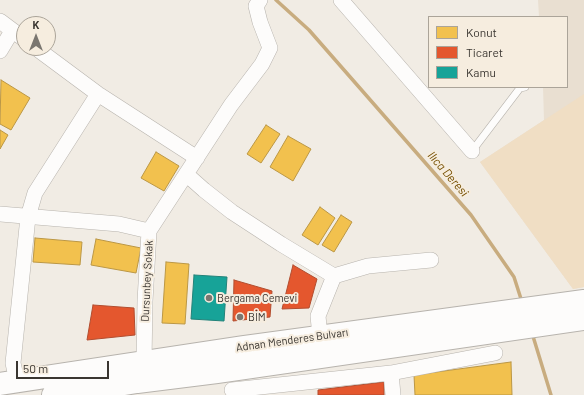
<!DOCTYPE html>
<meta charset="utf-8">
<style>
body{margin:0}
#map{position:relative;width:584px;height:395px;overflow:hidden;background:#f1ece4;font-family:Barlow,sans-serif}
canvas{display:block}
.legend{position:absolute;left:428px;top:16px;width:140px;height:72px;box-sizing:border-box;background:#f6eddf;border:1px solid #aba499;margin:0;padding:5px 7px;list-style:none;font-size:12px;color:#3a3631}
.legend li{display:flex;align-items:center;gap:8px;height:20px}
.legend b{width:20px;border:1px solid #aba499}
.north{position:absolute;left:16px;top:16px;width:40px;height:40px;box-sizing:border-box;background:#f6eddf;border:1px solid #aba499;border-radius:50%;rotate:0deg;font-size:11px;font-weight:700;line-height:16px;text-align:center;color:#3a3631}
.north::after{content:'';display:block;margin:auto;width:14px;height:18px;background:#7a7670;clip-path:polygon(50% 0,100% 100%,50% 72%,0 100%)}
.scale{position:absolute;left:16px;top:361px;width:93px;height:18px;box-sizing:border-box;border:2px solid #3a3631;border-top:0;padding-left:5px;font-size:12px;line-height:14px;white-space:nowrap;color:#3a3631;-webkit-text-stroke:3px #f6eddf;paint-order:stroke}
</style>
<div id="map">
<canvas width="584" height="395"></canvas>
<ul class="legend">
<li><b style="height:11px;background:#f2c14e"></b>Konut</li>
<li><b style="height:11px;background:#e4572e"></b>Ticaret</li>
<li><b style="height:11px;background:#17a398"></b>Kamu</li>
</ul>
<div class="north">K</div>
<div class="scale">50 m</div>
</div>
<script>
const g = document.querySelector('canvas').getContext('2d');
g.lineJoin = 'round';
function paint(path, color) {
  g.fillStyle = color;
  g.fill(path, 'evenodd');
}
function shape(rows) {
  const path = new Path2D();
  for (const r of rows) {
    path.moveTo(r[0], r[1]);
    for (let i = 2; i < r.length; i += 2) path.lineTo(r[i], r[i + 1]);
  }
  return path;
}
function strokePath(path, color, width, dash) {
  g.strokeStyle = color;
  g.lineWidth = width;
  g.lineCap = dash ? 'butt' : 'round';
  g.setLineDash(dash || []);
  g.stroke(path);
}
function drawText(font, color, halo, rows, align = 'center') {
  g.font = font + ' Barlow,sans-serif';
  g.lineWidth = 4;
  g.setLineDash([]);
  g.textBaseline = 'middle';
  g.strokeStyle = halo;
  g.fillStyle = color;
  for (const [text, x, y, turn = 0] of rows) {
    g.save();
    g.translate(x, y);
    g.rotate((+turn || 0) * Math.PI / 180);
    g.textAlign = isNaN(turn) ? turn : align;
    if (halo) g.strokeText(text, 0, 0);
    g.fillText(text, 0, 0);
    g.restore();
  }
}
paint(shape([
 [538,0,584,0,584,287,573,289,480,162,544,120,543,87,567,87,567,17,539,17]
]), '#e9dfd1');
paint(shape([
 [584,94,584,287,573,289,480,162]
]), '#f0dec4');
const homes = shape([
 [1,80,30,98,11,130,0,124,1,80],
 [266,125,280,134,261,163,247,154,266,125],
 [0,130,8,135,0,149,0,130],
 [288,136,311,149,293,181,270,167,288,136],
 [156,152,179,166,164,191,141,178,156,152],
 [320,207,335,218,318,245,302,235,320,207],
 [341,215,352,222,334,252,322,245,341,215],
 [35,238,82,242,80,265,33,262,35,238],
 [96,239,141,248,136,273,91,265,96,239],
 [166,262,189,264,185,324,162,323,166,262],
 [511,362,512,395,415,395,414,375,511,362]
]);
paint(homes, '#f2c14e');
strokePath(homes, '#bb9745', 1);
const shops = shape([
 [293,265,317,279,309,308,282,309,293,265],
 [234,280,272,291,270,317,233,321,234,280],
 [93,305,134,308,135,335,87,340,93,305],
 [384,382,384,395,318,395,318,390,384,382]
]);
paint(shops, '#e4572e');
strokePath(shops, '#b14d2f', 1);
const public = shape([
 [194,275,227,277,224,321,191,319,194,275]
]);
paint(public, '#17a398');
strokePath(public, '#228279', 1);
strokePath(shape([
 [276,0,309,30,471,215,514,277,522,302],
 [532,333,551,395]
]), '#c8ac7f', 3.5);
const lane = shape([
 [472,151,520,88,525,87]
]);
const street = shape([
 [341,0,472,151],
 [0,21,24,39],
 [36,48,98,94,197,158],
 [0,51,12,31],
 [186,174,204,190,232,212,281,244,334,276,368,266,431,260],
 [0,214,119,224,149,231,145,301,144,362],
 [149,231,231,105,262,64,270,48,260,22,256,6,260,0],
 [320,336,318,316,334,276],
 [391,373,393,395],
 [17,381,13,363,28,217,35,193,98,94],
 [232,390,391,373,495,353]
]);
const primary = shape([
 [0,384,243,347,584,301],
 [53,395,137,382,217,372,584,319]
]);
strokePath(lane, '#b7b3ad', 8);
strokePath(street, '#b7b3ad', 16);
strokePath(primary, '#b7b3ad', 24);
strokePath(lane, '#fdfcfb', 7);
strokePath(street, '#fdfcfb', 15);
strokePath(primary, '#fdfcfb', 22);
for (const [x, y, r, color] of [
 [209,298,4,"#7a7670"],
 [240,317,4,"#7a7670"]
]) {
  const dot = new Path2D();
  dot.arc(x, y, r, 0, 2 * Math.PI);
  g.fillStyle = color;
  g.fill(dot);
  strokePath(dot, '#f6eddf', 1.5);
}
drawText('11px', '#3a3631', '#f6eddf', [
 ["Dursunbey Sokak",147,281,-87],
 ["Adnan Menderes Bulvarı",292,340,-8]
]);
drawText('11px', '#3a3631', '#f6eddf', [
 ["Bergama Cemevi",217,298],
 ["BİM",248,317]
], 'left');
drawText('italic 12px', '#754f00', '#f6eddf', [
 ["Ilıca Deresi",448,174,49]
]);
</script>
